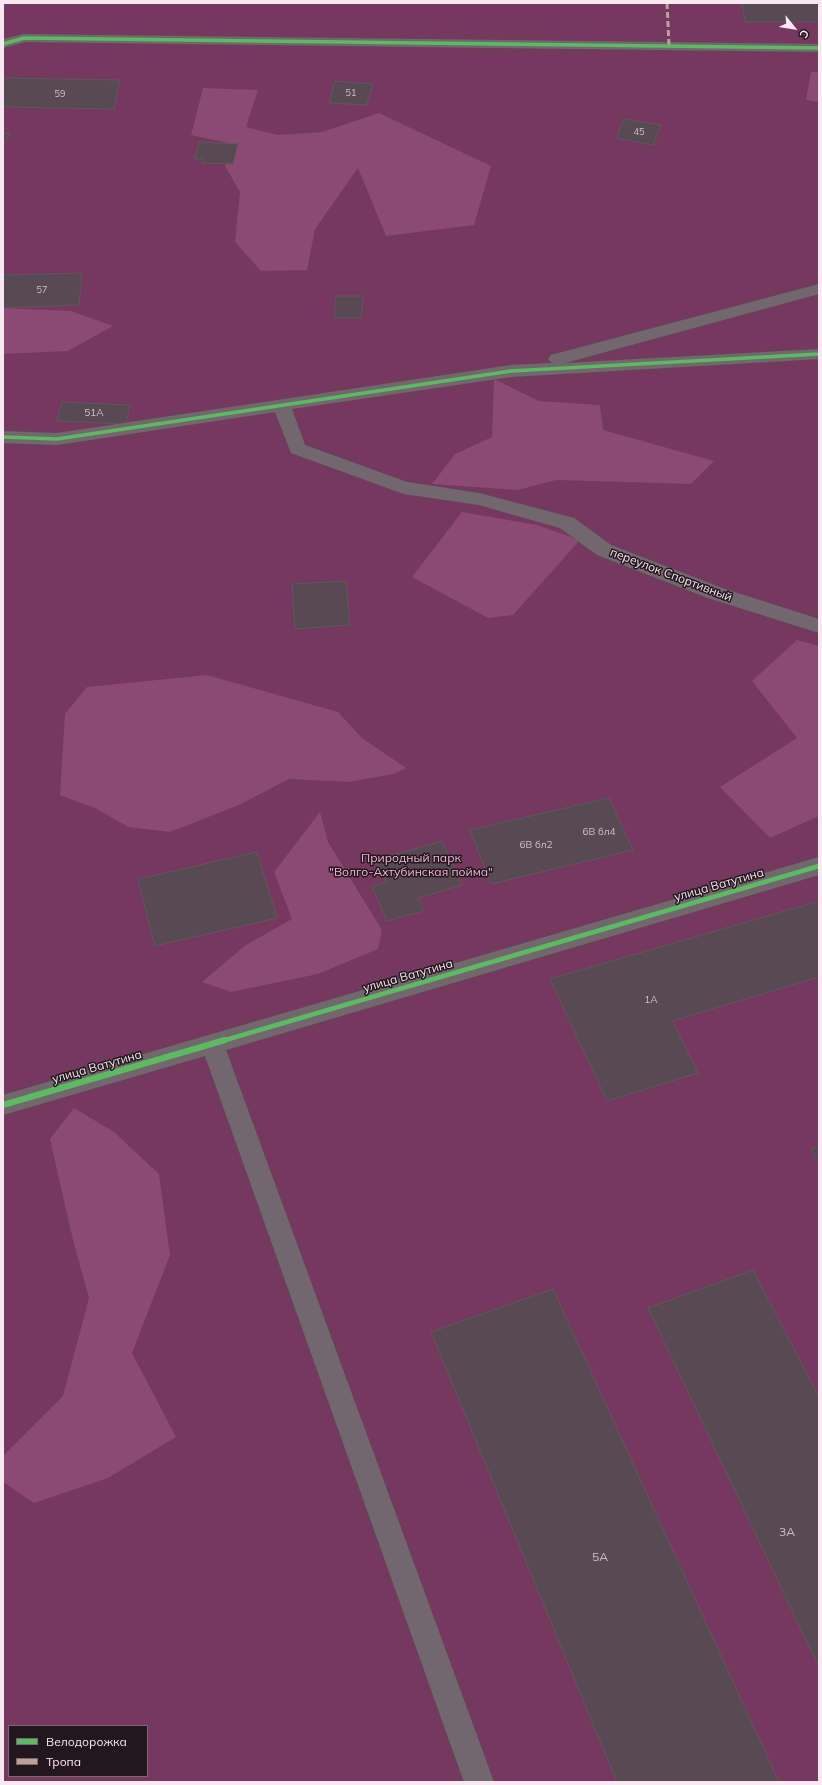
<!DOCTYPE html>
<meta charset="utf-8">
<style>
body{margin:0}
#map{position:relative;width:822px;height:1785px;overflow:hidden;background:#3f3039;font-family:Mulish,sans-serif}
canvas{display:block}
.frame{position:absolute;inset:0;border:4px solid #f9e7f1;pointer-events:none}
.legend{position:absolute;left:8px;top:1725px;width:140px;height:52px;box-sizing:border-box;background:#23171e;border:1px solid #796a72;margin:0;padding:5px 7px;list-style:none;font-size:12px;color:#f9e7f1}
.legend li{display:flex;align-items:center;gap:8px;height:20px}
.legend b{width:20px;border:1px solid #796a72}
.north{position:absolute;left:774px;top:8px;width:40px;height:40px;-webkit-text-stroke:3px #23171e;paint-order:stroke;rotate:120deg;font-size:11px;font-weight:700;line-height:16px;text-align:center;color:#f9e7f1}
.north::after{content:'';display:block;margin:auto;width:14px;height:18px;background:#f9e7f1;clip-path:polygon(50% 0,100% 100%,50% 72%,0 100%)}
</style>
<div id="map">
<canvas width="822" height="1785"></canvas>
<div class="frame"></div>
<ul class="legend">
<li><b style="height:5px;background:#5cba63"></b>Велодорожка</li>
<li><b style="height:5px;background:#bda197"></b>Тропа</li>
</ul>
<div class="north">С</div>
</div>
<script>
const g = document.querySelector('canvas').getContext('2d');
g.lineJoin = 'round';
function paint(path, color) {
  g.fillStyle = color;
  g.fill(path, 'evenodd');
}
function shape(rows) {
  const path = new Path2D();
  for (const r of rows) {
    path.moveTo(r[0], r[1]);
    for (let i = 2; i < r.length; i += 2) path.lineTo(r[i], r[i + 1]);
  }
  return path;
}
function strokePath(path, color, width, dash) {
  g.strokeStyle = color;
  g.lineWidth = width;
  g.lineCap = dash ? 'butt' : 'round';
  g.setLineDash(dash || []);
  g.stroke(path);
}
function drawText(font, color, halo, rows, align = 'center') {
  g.font = font + ' Mulish,sans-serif';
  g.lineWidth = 3;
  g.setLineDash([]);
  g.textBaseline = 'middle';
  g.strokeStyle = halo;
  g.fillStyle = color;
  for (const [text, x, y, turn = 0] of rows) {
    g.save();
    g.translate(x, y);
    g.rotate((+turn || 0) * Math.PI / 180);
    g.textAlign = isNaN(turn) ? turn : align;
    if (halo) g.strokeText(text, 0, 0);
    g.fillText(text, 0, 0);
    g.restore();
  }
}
paint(shape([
 [3,3,819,3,819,1782,3,1782],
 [9,1726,147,1726,147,1776,9,1776]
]), '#75385e');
paint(shape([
 [811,72,819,72,819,102,806,100],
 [203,88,258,90,246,127,278,135,322,132,379,113,491,166,474,225,386,236,358,168,315,229,307,270,261,271,235,242,240,192,225,166,233,144,191,135],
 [3,308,71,311,113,326,68,351,3,354],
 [494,379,539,401,600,405,603,430,714,461,691,484,556,480,518,490,432,484,455,454,492,437],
 [462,512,537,525,580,540,513,615,488,618,412,577],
 [797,640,819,646,819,816,770,838,720,787,797,738,752,681],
 [207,675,338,712,362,738,406,768,394,774,348,782,289,779,239,805,170,832,128,827,97,809,60,795,65,714,87,687],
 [320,812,328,842,382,930,378,949,318,974,231,992,202,982,246,945,292,919,274,872],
 [74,1108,114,1132,159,1174,170,1255,132,1353,176,1437,108,1478,34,1503,3,1482,3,1456,63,1396,89,1298,73,1240,50,1139]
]), '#8c4972');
const building = shape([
 [742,3,819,3,819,22,745,22,742,3],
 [3,78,120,80,114,109,3,107,3,78],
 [335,81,373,84,367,105,329,103,335,81],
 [624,119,661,125,653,145,616,138,624,119],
 [3,133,10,134,3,144,3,133],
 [199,142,238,144,233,164,202,163,203,159,195,159,199,142],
 [82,273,79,305,3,308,3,275,82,273],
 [336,296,363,296,361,318,334,318,336,296],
 [62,402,130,405,126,424,57,421,62,402],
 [346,581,350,625,295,629,292,584,346,581],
 [609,798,633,850,491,884,470,830,609,798],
 [442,841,462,885,418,898,424,911,387,921,372,886,386,882,376,860,442,841],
 [257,852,277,918,155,946,138,879,257,852],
 [819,901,819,977,672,1021,698,1073,607,1101,550,979,819,901],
 [819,1146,819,1164,811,1149,819,1146],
 [753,1270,819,1397,819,1667,648,1308,753,1270],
 [553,1289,779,1782,617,1782,431,1332,553,1289]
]);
paint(building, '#574a52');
strokePath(building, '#63565e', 1);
const minor = shape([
 [24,34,819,44,819,52,25,42,3,48,3,39,24,34],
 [819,284,819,294,565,363,819,349,819,359,511,377,292,409,305,445,407,482,479,493,574,518,611,545,722,588,819,619,819,633,708,598,597,555,560,528,479,505,404,494,291,453,275,412,57,445,3,443,3,431,57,433,511,365,552,363,548,359,551,355,819,284],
 [819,857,819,875,226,1050,494,1782,464,1782,205,1056,3,1115,3,1095,819,857]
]);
strokePath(minor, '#5b4f57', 1);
paint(minor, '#73676e');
strokePath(shape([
 [667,3,669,45]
]), '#bda197', 3, [6, 3]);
strokePath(shape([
 [3,44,24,38,819,48],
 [3,437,57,439,511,371,819,354]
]), '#5cba63', 3.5);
strokePath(shape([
 [222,1041,819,866]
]), '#5cba63', 4.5);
strokePath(shape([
 [3,1105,225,1040]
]), '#5cba63', 6);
drawText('9px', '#d0c0c9', null, [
 ["51",351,93],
 ["59",60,94],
 ["45",639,132],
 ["57",42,290]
]);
drawText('10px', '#d0c0c9', null, [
 ["51А",94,413],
 ["6В бл4",599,832],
 ["6В бл2",536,845],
 ["1А",651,1000]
]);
drawText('12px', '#f9e7f1', '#23171e', [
 ["переулок Спортивный",671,575,21],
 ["улица Ватутина",719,885,-16],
 ["улица Ватутина",408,976,-16],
 ["улица Ватутина",97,1067,-16]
]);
drawText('12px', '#f6b6db', '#23171e', [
 ["Природный парк",411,858],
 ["\"Волго-Ахтубинская пойма\"",411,872]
]);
drawText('12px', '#d0c0c9', null, [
 ["3А",787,1532],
 ["5А",600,1557]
]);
</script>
